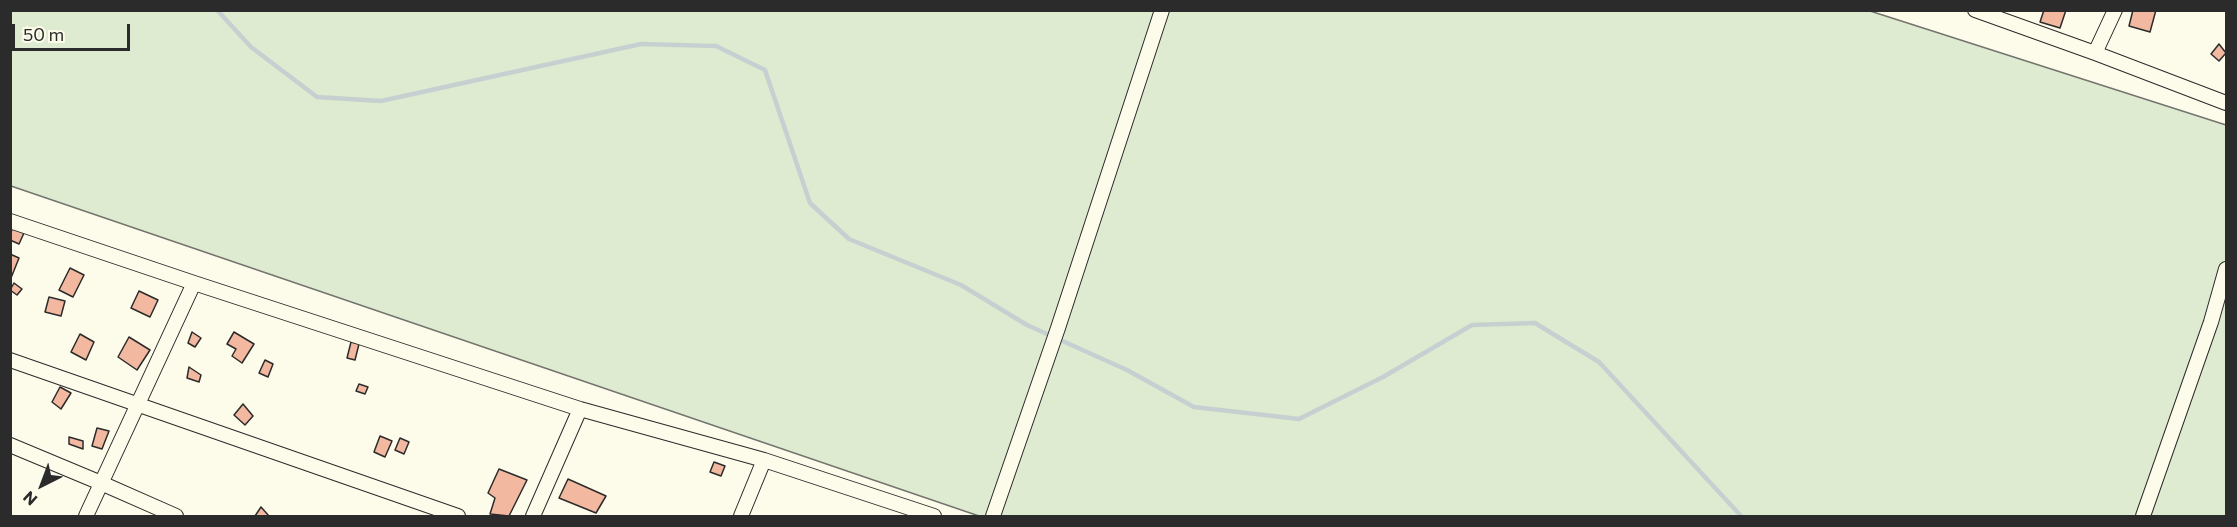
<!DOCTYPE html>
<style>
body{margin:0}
#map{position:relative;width:2237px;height:527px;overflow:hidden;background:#fdfbea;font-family:Commissioner,sans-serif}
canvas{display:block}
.frame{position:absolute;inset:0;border:12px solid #2b2b2b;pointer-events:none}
.north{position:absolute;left:12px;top:455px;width:60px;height:60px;-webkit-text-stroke:4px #fdfbea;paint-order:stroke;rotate:222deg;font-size:16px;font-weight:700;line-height:24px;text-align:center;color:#2b2b2b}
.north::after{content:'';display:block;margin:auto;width:21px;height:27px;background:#2b2b2b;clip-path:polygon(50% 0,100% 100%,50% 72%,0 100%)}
.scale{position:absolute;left:12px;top:24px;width:118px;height:27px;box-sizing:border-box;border:3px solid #2b2b2b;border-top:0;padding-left:8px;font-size:18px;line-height:21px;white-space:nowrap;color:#2b2b2b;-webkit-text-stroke:4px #fdfbea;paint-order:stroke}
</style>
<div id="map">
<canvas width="2237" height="527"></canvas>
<div class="frame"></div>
<div class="north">N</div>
<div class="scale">50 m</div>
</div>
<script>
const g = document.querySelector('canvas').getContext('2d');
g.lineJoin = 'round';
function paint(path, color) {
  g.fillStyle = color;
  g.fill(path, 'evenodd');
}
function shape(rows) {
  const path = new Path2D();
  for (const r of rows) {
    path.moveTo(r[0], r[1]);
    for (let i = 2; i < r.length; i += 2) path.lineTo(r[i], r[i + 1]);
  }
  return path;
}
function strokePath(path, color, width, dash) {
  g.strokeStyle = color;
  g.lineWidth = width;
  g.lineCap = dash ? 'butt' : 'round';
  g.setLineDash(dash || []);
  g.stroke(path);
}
const green = shape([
 [11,11,1870,11,2226,125,2226,516,979,516,11,186,11,11]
]);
paint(green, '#deebd1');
strokePath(green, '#74746e', 1.5);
strokePath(shape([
 [217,10,251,47,317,97,381,101,641,44,716,46,765,70,810,203,849,239,961,285,1027,325,1127,370,1194,407,1299,419,1383,377,1472,325,1535,323,1599,362,1741,516]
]), '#c7d0d0', 4.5);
const building = shape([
 [2044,10,2066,10,2060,28,2040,22,2044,10],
 [2133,10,2156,10,2150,32,2129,26,2133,10],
 [2219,44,2226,53,2219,61,2211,54,2219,44],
 [12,228,24,233,19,244,10,240,12,228],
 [10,254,19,258,11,278,10,277,10,254],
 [70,268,84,275,73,297,59,290,70,268],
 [14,283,22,289,17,295,10,290,14,283],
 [139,291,158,300,150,317,131,308,139,291],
 [49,297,65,301,61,316,45,312,49,297],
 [192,332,201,338,195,347,188,343,192,332],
 [234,332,254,344,242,363,232,356,236,349,227,344,234,332],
 [80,334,94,342,86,360,71,352,80,334],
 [129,337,150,350,137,370,118,357,129,337],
 [351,342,359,344,355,360,347,358,351,342],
 [265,360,273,364,268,377,259,373,265,360],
 [189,367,201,375,199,382,187,378,189,367],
 [359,384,368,387,365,394,356,391,359,384],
 [60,387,71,393,61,409,52,402,60,387],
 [243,404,253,416,245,425,234,415,243,404],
 [97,428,109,431,102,449,92,446,97,428],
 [380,436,392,441,385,457,374,452,380,436],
 [69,437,83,441,83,449,69,444,69,437],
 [400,438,409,442,404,454,395,450,400,438],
 [714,462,725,466,721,476,710,472,714,462],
 [499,469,527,480,509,516,490,514,495,498,488,493,499,469],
 [568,479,606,496,596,513,559,498,568,479],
 [261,507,269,516,255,516,261,507]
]);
paint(building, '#f2b8a0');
strokePath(building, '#2b2b2b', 1.5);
const minor = shape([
 [1975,10,2095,53,2226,103],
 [2095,53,2115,10],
 [10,221,194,283,580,409,764,460,934,516],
 [10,360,458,516],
 [10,445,101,483,176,516],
 [86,516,194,283],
 [533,516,580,409],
 [741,516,764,460],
 [993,516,1058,328,1162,10],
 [2143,516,2211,322,2226,269]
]);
strokePath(minor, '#2b2b2b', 16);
strokePath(minor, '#fdfbea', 14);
</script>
